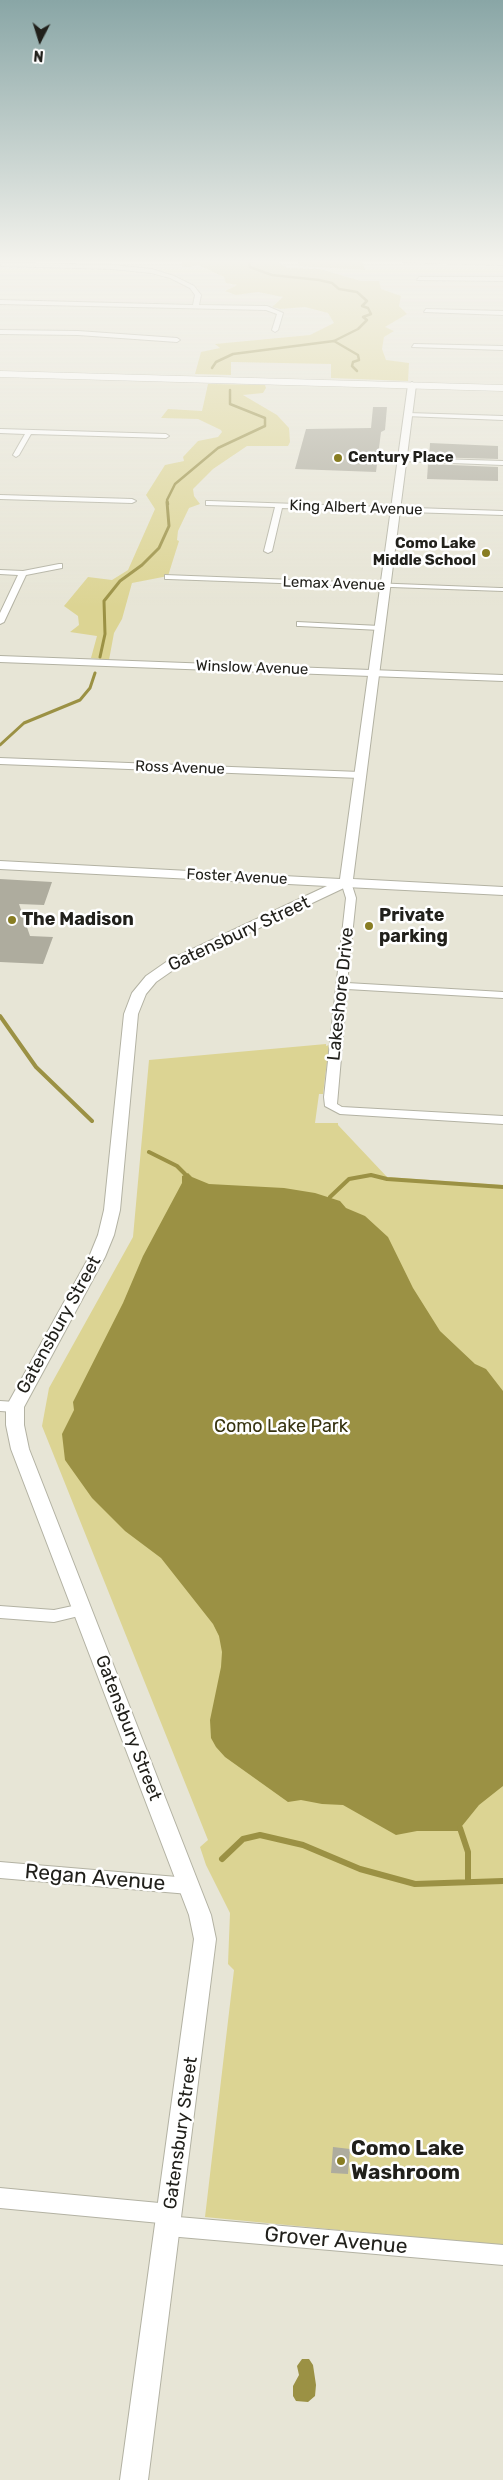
<!DOCTYPE html>
<style>
body{margin:0}
#map{position:relative;width:503px;height:2480px;overflow:hidden;background:#e7e5d6;font-family:Rubik,sans-serif}
canvas{display:block}
.north{position:absolute;left:15px;top:15px;width:50px;height:50px;-webkit-text-stroke:4px #fff;paint-order:stroke;rotate:185deg;font-size:14px;font-weight:700;line-height:20px;text-align:center;color:#21201b}
.north::after{content:'';display:block;margin:auto;width:18px;height:22px;background:#21201b;clip-path:polygon(50% 0,100% 100%,50% 72%,0 100%)}
</style>
<div id="map">
<canvas width="503" height="2480"></canvas>
<div class="north">N</div>
</div>
<script>
const g = document.querySelector('canvas').getContext('2d');
g.lineJoin = 'round';
function paint(path, color) {
  g.fillStyle = color;
  g.fill(path, 'evenodd');
}
function shape(rows) {
  const path = new Path2D();
  for (const r of rows) {
    path.moveTo(r[0], r[1]);
    for (let i = 2; i < r.length; i += 2) path.lineTo(r[i], r[i + 1]);
  }
  return path;
}
function strokePath(path, color, width, dash) {
  g.strokeStyle = color;
  g.lineWidth = width;
  g.lineCap = dash ? 'butt' : 'round';
  g.setLineDash(dash || []);
  g.stroke(path);
}
function drawText(font, color, halo, rows, align = 'center') {
  g.font = font + ' Rubik,sans-serif';
  g.lineWidth = 5;
  g.setLineDash([]);
  g.textBaseline = 'middle';
  g.strokeStyle = halo;
  g.fillStyle = color;
  for (const [text, x, y, turn = 0] of rows) {
    g.save();
    g.translate(x, y);
    g.rotate((+turn || 0) * Math.PI / 180);
    g.textAlign = isNaN(turn) ? turn : align;
    if (halo) g.strokeText(text, 0, 0);
    g.fillText(text, 0, 0);
    g.restore();
  }
}
paint(shape([
 [182,260,278,260,278,262,287,268,320,269,361,281,379,281,381,289,401,296,399,306,407,314,385,327,394,331,384,337,382,349,386,360,409,363,408,381,331,378,331,364,231,362,231,375,195,374,201,352,220,348,215,344,310,335,334,323,328,313,305,307,280,309,272,307,283,297,258,292,236,295,225,291,237,285,226,283,224,277,198,265,189,267,182,266],
 [299,260,361,260,365,270,298,266],
 [208,384,265,385,266,388,263,393,243,395,277,415,289,428,290,442,288,446,247,446,213,469,193,489,194,496,200,504,189,508,178,531,177,540,179,541,168,576,132,583,122,619,114,633,109,660,91,658,97,636,70,632,79,625,78,616,64,606,88,577,112,580,128,570,155,509,146,495,165,465,184,461,183,457,198,441,218,437,222,432,221,430,198,419,161,418,168,409,202,411],
 [326,1044,326,1046,329,1045,323,1094,319,1094,315,1123,338,1123,338,1125,387,1177,503,1185,503,2246,205,2217,234,1970,228,1964,230,1913,206,1865,200,1847,208,1840,42,1426,49,1388,133,1237,149,1060]
]), '#dcd493');
paint(shape([
 [188,1173,192,1177,209,1184,284,1188,315,1193,340,1201,346,1208,365,1216,388,1237,413,1288,440,1331,475,1364,486,1369,503,1391,503,1786,479,1805,458,1831,417,1831,396,1835,343,1805,322,1804,301,1800,288,1802,225,1757,216,1747,211,1738,210,1720,221,1667,222,1652,219,1636,213,1624,161,1558,125,1531,92,1498,65,1460,62,1434,74,1410,73,1402,123,1303,143,1256,182,1183,182,1176],
 [302,2359,309,2359,313,2365,316,2385,315,2396,308,2402,296,2401,293,2396,293,2386,299,2375,297,2366]
]), '#9b9144');
strokePath(shape([
 [334,341,358,355,359,360,353,362,352,366,357,371],
 [212,368,216,362,233,354,334,341,358,329,367,320,363,317,371,314,368,308,362,306,367,301,357,292,339,289,332,283,319,280,272,275,250,267,249,264,253,260],
 [168,504,167,500,175,484,218,448,265,426,265,418,230,404,230,390]
]), '#9b9144', 2.5);
strokePath(shape([
 [100,657,105,634,104,601,120,581,142,565,159,548,169,526,167,502],
 [0,745,24,723,80,700,90,688,95,673]
]), '#9b9144', 3);
strokePath(shape([
 [0,1016,36,1067,92,1121],
 [149,1152,177,1166,185,1174],
 [330,1197,349,1179,371,1175,387,1179,503,1187]
]), '#9b9144', 4);
strokePath(shape([
 [460,1828,468,1852,468,1882],
 [222,1859,243,1839,260,1835,303,1845,360,1869,415,1884,503,1881]
]), '#9b9144', 6);
paint(shape([
 [373,407,387,407,385,430,381,432,376,472,295,469,306,429,371,428],
 [430,443,498,446,498,459,429,457],
 [428,464,498,467,498,481,427,479],
 [0,879,52,882,44,905,19,904,30,936,53,937,43,964,0,962],
 [333,2147,350,2149,348,2174,331,2173]
]), '#aeac9e');
const minor = shape([
 [400,260,503,261,503,265,403,262,400,260],
 [0,263,113,265,152,269,174,276,194,286,201,295,199,305,267,306,283,313,278,330,275,332,272,330,277,314,266,310,0,304,0,300,193,305,195,295,190,288,170,278,151,273,113,269,1,266,0,263],
 [419,277,503,277,503,281,417,280,419,277],
 [426,309,503,311,503,315,424,312,426,309],
 [0,330,78,331,177,338,180,340,177,342,78,335,0,334,0,330],
 [414,344,503,346,503,350,412,347,414,344],
 [408,413,503,416,503,420,406,416,406,414,408,413],
 [0,429,166,434,169,436,166,438,31,434,19,455,16,457,13,455,25,434,0,433,0,429],
 [403,458,503,461,503,465,401,461,399,460,403,458],
 [0,495,132,499,136,501,132,503,0,499,0,495],
 [209,501,503,511,503,515,282,508,272,551,268,553,264,551,275,507,206,505,206,501,209,501],
 [59,564,62,564,62,568,26,575,4,622,0,624,0,613,18,575,0,574,0,570,23,571,59,564],
 [165,575,500,588,503,588,503,591,168,579,165,579,165,575],
 [297,622,380,626,384,628,380,630,300,626,297,626,297,622],
 [0,656,503,675,503,681,0,662,0,656],
 [0,758,360,772,365,775,360,778,0,764,0,758],
 [346,879,351,882,356,898,347,983,503,992,503,998,347,989,337,1104,342,1107,503,1116,503,1124,340,1114,325,1106,324,1097,346,898,341,882,346,879],
 [0,1401,15,1402,20,1404,22,1407,20,1410,15,1412,0,1411,0,1401],
 [82,1604,87,1606,90,1610,87,1614,54,1622,0,1618,0,1606,54,1610,82,1604],
 [0,1862,189,1878,195,1881,198,1886,195,1891,189,1894,0,1878,0,1862],
 [0,2188,170,2204,177,2207,180,2214,178,2217,503,2245,503,2265,168,2236,161,2233,158,2226,160,2223,0,2208,0,2188]
]);
const tertiary = shape([
 [412,382,416,385,353,879,503,887,503,895,346,887,179,966,156,982,146,994,138,1014,120,1210,114,1235,105,1257,24,1407,24,1425,29,1449,211,1915,216,1939,148,2480,120,2480,194,1939,189,1915,11,1449,6,1425,6,1407,89,1257,98,1235,104,1210,124,1014,132,993,146,976,169,960,327,886,0,869,0,861,340,879,408,385,412,382]
]);
const secondary = shape([
 [0,371,503,385,503,391,0,377,0,371]
]);
strokePath(minor, '#b3b2a3', 2);
strokePath(tertiary, '#b3b2a3', 2);
strokePath(secondary, '#b3b2a3', 1);
paint(minor, '#fff');
paint(tertiary, '#fff');
paint(secondary, '#fff');
const sky = g.createLinearGradient(0, 0, 0, 608);
sky.addColorStop(0, '#89a6a6');
sky.addColorStop(0.43, '#f4f3ed');
sky.addColorStop(1, '#f4f3ed00');
g.fillStyle = sky;
g.fillRect(0, 0, 503, 608);
for (const [x, y, r, color] of [
 [338,458,5,"#887d23"],
 [486,553,5,"#887d23"],
 [12,920,5,"#887d23"],
 [369,926,5,"#887d23"],
 [341,2161,5,"#887d23"]
]) {
  const dot = new Path2D();
  dot.arc(x, y, r, 0, 2 * Math.PI);
  g.fillStyle = color;
  g.fill(dot);
  strokePath(dot, '#fff', 2);
}
drawText('bold 15px', '#21201b', '#fff', [
 ["Century Place",348,458],
 ["Como Lake",476,544,"right"],
 ["Middle School",476,561,"right"]
], 'left');
drawText('15px', '#21201b', '#fff', [
 ["King Albert Avenue",356,508,2],
 ["Lemax Avenue",334,584,2],
 ["Winslow Avenue",252,668,2],
 ["Ross Avenue",180,768,2],
 ["Foster Avenue",237,877,3]
]);
drawText('bold 18px', '#21201b', '#fff', [
 ["Private",379,916],
 ["parking",379,937],
 ["The Madison",22,920]
], 'left');
drawText('18px', '#21201b', '#fff', [
 ["Gatensbury Street",239,934,-25],
 ["Lakeshore Drive",341,994,-84],
 ["Gatensbury Street",59,1325,-61],
 ["Gatensbury Street",128,1728,69],
 ["Gatensbury Street",181,2133,-82]
]);
drawText('18px', '#36320f', '#fff', [
 ["Como Lake Park",281,1427]
]);
drawText('21px', '#21201b', '#fff', [
 ["Regan Avenue",95,1878,5],
 ["Grover Avenue",336,2241,5]
]);
drawText('bold 21px', '#21201b', '#fff', [
 ["Como Lake",351,2149],
 ["Washroom",351,2173]
], 'left');
</script>
